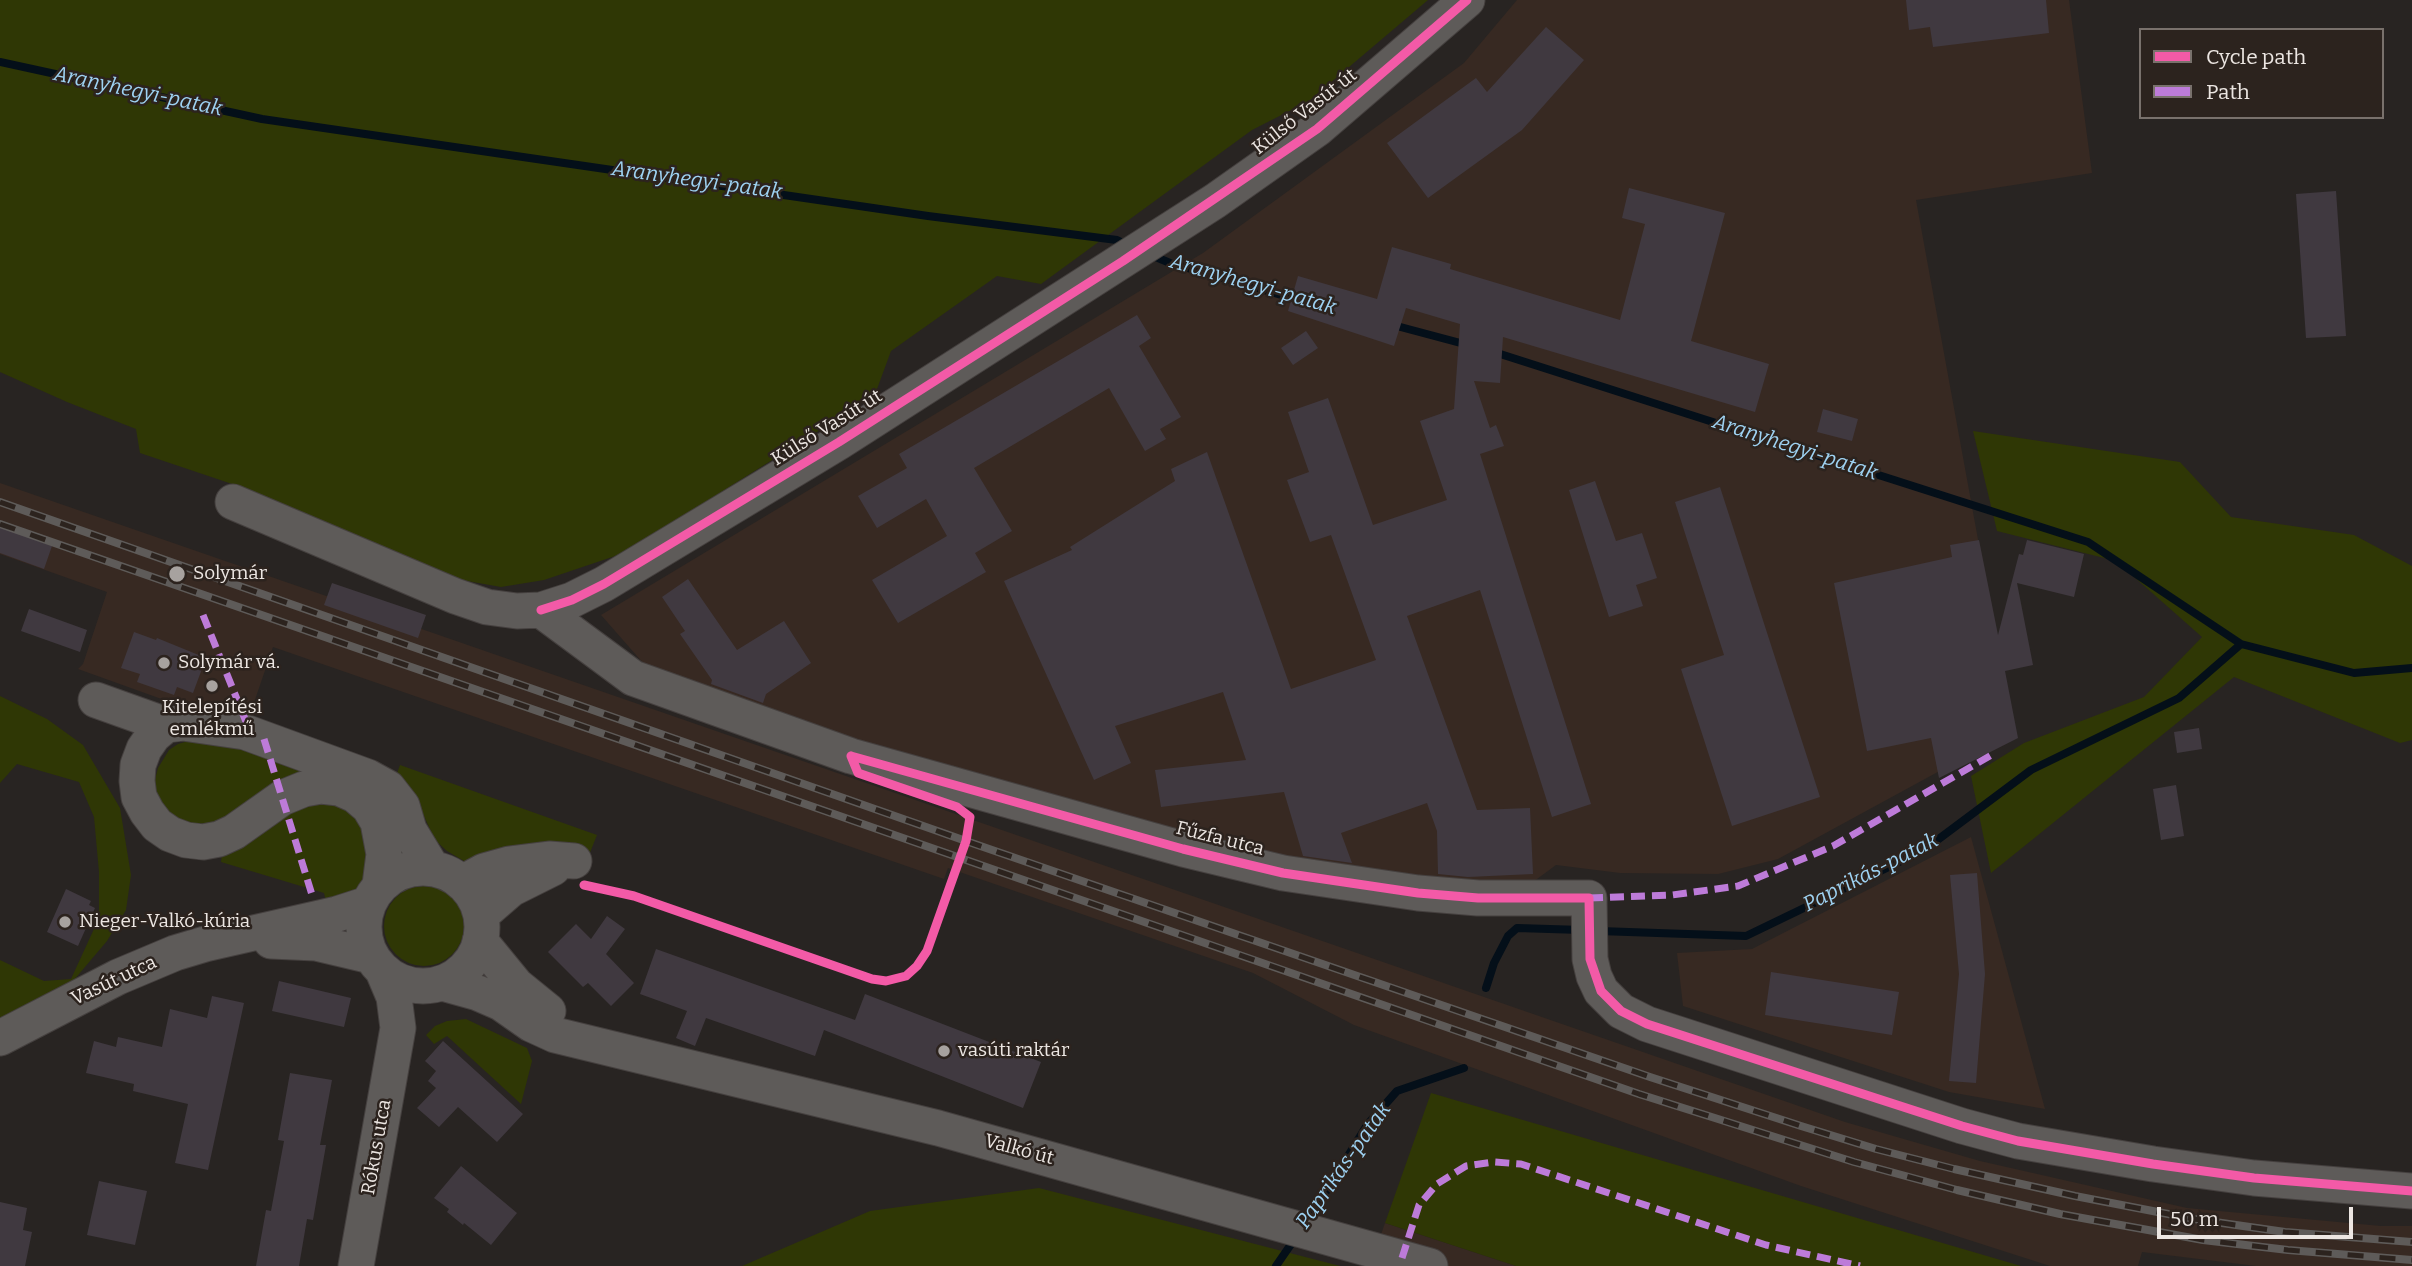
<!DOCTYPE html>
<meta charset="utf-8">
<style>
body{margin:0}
#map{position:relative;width:2412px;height:1266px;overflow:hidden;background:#282422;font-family:Bitter,serif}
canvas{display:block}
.legend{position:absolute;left:2139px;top:28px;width:245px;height:91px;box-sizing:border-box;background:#2c231e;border:2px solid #79716c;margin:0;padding:9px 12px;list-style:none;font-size:21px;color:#ece6e2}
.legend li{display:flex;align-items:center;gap:14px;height:35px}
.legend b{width:35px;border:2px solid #79716c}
.scale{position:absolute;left:2157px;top:1207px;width:196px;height:32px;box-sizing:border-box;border:4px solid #ece6e2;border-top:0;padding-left:9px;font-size:21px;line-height:24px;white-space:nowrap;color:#ece6e2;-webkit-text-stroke:5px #2c231e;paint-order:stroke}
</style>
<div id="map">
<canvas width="2412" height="1266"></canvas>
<ul class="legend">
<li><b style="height:9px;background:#f35aa7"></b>Cycle path</li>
<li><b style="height:9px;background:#bd7bd9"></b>Path</li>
</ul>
<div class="scale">50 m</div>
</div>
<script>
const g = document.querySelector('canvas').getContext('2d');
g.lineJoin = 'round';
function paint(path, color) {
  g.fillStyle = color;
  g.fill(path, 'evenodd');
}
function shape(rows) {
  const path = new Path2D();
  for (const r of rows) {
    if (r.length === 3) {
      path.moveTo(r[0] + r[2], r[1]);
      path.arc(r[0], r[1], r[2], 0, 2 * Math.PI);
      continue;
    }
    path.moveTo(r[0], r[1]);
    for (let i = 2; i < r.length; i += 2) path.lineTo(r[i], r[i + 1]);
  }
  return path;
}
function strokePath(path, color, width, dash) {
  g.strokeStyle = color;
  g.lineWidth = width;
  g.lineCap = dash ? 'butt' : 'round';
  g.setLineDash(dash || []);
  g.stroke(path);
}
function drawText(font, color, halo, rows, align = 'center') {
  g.font = font + ' Bitter,serif';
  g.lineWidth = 5;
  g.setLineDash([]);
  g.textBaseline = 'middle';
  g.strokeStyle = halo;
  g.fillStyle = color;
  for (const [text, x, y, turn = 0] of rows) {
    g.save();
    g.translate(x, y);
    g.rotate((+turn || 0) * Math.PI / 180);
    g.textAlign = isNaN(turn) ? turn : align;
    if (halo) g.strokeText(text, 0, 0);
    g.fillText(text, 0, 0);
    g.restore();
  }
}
paint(shape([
 [1517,0,2069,0,2092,173,1916,200,2013,731,1778,859,1718,874,1620,873,1556,865,1533,882,1484,885,1356,871,1169,833,940,771,651,672,601,615,1203,253,1464,63],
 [0,483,1845,1122,1980,1161,2187,1208,2381,1226,2412,1226,2412,1266,2256,1266,2142,1252,2138,1266,2050,1266,1801,1186,1354,1025,1253,973,948,868,944,879,273,647,245,729,78,669,83,664,107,592,0,554],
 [1971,837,2045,1109,1949,1092,1683,1006,1677,953,1752,949],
 [1385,1223,1516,1266,1370,1266]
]), '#372922');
paint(shape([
 [0,0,1428,0,1309,101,1252,130,1041,284,997,276,891,351,877,389,847,413,624,553,544,580,501,587,456,579,244,488,140,453,136,429,67,402,0,372],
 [1973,431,2180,462,2231,517,2354,535,2412,566,2412,740,2400,743,2234,677,1991,873,1971,776,2024,743,2144,697,2202,637,2116,561,1997,531],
 [0,696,47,719,83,745,120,808,131,875,126,910,107,941,68,987,0,1020,0,960,44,981,71,979,99,918,99,872,94,817,79,782,17,764,0,783],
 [217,739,345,774,211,829,169,817,156,797,154,784,158,768,169,750,178,744,192,740],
 [400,765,597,835,589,855,482,863,464,861,447,851,435,840,413,792,396,776],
 [301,802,340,802,367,823,368,882,358,892,327,905,324,893,221,862,222,855],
 [424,926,40],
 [466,1019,527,1048,532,1061,521,1104,447,1036,434,1044,426,1035,435,1026,447,1021],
 [1431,1093,2021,1266,1516,1266,1385,1223],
 [1039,1188,1340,1266,742,1266,870,1211]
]), '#2f3705');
strokePath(shape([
 [0,62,262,119,928,216,1117,240,1129,246],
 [1151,255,1170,263,1302,301],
 [1393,325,1468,345],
 [1494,352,2088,542,2241,644,2354,673,2412,668],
 [1599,931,1746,936,1924,850,2031,770,2179,698,2241,644],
 [1486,988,1494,963,1508,936,1517,928,1582,930],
 [1306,1224,1367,1125,1397,1091,1464,1068],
 [1276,1266,1296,1237]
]), '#040f19', 8);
paint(shape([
 [1906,0,2046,0,2049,33,1933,47,1930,27,1909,30],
 [1546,27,1584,60,1522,130,1428,198,1387,143,1476,78,1487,92],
 [1629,188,1725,213,1691,341,1769,364,1755,412,1503,337,1500,383,1474,381,1490,428,1496,425,1504,446,1480,454,1591,804,1552,817,1480,590,1407,616,1477,810,1530,808,1533,874,1468,877,1438,874,1437,831,1427,803,1341,833,1352,863,1303,856,1284,792,1161,807,1155,770,1246,760,1223,692,1115,726,1131,763,1094,780,1004,581,1072,550,1070,547,1175,481,1171,469,1207,452,1291,689,1376,660,1331,535,1310,542,1287,480,1309,472,1288,412,1328,398,1373,525,1447,500,1420,421,1454,409,1460,324,1406,308,1394,346,1288,311,1298,276,1377,299,1392,247,1451,264,1450,269,1620,320,1645,224,1622,218],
 [2336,191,2346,336,2306,338,2296,194],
 [1137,315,1151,338,1139,346,1181,417,1160,429,1166,439,1145,451,1109,388,974,468,1012,531,975,553,986,572,898,623,872,580,947,536,926,499,877,528,858,496,907,468,899,454],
 [1306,331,1318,348,1293,365,1281,348],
 [1823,409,1858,419,1852,441,1817,432],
 [1595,481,1616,541,1642,533,1657,578,1636,585,1643,606,1609,617,1569,490],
 [1720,487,1820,797,1732,826,1681,669,1724,655,1675,502],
 [0,527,52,546,44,569,0,553],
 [1979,540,1998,635,2019,554,2023,555,2027,540,2084,554,2074,597,2017,583,2033,665,2005,671,2018,738,1939,778,1931,738,1867,751,1834,583,1952,557,1950,545],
 [688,579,737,650,784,621,811,663,766,694,763,703,711,684,712,680,680,634,685,631,662,597],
 [332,583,426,615,418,638,324,605],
 [29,609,87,630,80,652,21,631],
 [134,632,156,640,157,638,206,658,193,693,177,687,174,695,137,682,140,674,121,668],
 [2199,728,2202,749,2177,753,2174,732],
 [2176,785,2184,836,2161,840,2153,789],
 [1977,873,1985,974,1976,1083,1949,1081,1959,974,1950,875],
 [66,889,91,901,89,905,95,908,78,946,47,932],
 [607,916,625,929,606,954,634,983,611,1006,588,983,583,987,548,952,576,924,591,939],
 [656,949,855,1020,865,994,1041,1062,1023,1108,824,1030,815,1056,706,1018,695,1046,676,1038,687,1011,640,994],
 [1771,972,1899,992,1892,1035,1765,1015],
 [279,981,351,998,344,1027,272,1011],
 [212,996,244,1003,208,1170,175,1163,188,1104,133,1091,134,1084,86,1073,94,1041,116,1047,118,1037,162,1047,170,1009,207,1018],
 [443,1041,523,1114,497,1142,458,1107,439,1127,417,1108,436,1088,428,1081,436,1071,425,1061],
 [290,1073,332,1080,320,1145,326,1145,313,1220,307,1219,299,1266,256,1266,266,1210,271,1211,284,1141,278,1140],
 [461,1166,517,1213,491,1245,464,1223,463,1225,447,1212,449,1209,434,1198],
 [99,1181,147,1191,135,1245,87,1235],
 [0,1202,27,1208,23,1230,32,1232,25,1266,0,1266]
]), '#403940');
const minor = shape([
 [233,502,455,596,487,607,517,611,541,610,572,600,604,584,839,442,1215,201,1317,129,1467,0],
 [541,610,633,678,851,756,1183,849,1283,873,1418,893,1478,898,1589,898,1590,959,1594,976,1601,991,1621,1011,1647,1024,1962,1126,2018,1141,2153,1164,2254,1178,2412,1191],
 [96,700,166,725,183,723,245,732,368,777,388,788,402,806,409,830,432,868],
 [166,725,153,736,144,749,138,765,137,781,139,797,147,812,157,825,170,834,186,840,203,842,219,839,234,832,282,798,304,789,321,786,339,788,355,795,369,807,378,822,384,854,380,885],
 [423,927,59],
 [462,883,484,871,509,864,549,859,574,861],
 [481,915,511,889,553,868],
 [271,941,316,943,371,956],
 [480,941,516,985,548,1011],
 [442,983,478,993,501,1003,531,1024,555,1035,938,1128,1430,1266],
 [0,1038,118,977,175,953,205,944,337,914,368,904],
 [356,1266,398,1028,394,997,383,971]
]);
strokePath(minor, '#45403f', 37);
strokePath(minor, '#5e5b59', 35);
const rail = shape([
 [0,502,966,841,1650,1077,1801,1126,1876,1149,1954,1169,2075,1196,2194,1219,2285,1232,2412,1242],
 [0,524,1639,1094,1854,1162,1957,1190,2060,1214,2203,1240,2288,1250,2412,1260]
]);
strokePath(rail, '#5e5b59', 8);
strokePath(rail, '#2c231e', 5, [16]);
strokePath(shape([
 [203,615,251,734],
 [264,739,313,898],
 [1589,898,1672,895,1738,886,1833,846,1995,753],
 [1402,1258,1419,1205,1437,1184,1466,1166,1494,1162,1521,1164,1766,1245,1860,1266]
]), '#bd7bd9', 7, [14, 7]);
strokePath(shape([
 [541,610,572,600,604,584,839,442,1123,261,1317,129,1467,0],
 [851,756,1183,849,1283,873,1418,893,1478,898,1589,898,1590,959,1601,991,1621,1011,1647,1024,1962,1126,2018,1141,2153,1164,2254,1178,2412,1191],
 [584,885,634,896,872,979,886,981,906,976,917,966,927,951,966,841,970,817,957,807,858,773,851,756]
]), '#f35aa7', 9);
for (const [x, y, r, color] of [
 [177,574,9,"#a7a29f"],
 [164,663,7,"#a7a29f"],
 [212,686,7,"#a7a29f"],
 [65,922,7,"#a7a29f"],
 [944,1051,7,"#a7a29f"]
]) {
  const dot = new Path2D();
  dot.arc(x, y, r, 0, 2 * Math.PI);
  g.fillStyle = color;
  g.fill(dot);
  strokePath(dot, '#2c231e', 2.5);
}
drawText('19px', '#ece6e2', '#2c231e', [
 ["Külső Vasút út",1305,112,-38],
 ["Külső Vasút út",827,428,-32],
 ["Fűzfa utca",1220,839,14],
 ["Vasút utca",114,981,-25],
 ["Rókus utca",377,1147,-80],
 ["Valkó út",1019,1150,15]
]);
drawText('19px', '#ece6e2', '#2c231e', [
 ["Solymár",193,574],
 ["Solymár vá.",178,663],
 ["Kitelepítési",212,708,"center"],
 ["emlékmű",212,730,"center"],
 ["Nieger-Valkó-kúria",79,922],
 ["vasúti raktár",958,1051]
], 'left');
drawText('italic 21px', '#9ed2f2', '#2c231e', [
 ["Aranyhegyi-patak",138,92,12],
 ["Aranyhegyi-patak",697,181,8],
 ["Aranyhegyi-patak",1253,285,16],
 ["Aranyhegyi-patak",1795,448,18],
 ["Paprikás-patak",1871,873,-27],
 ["Paprikás-patak",1344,1166,-55]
]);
</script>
